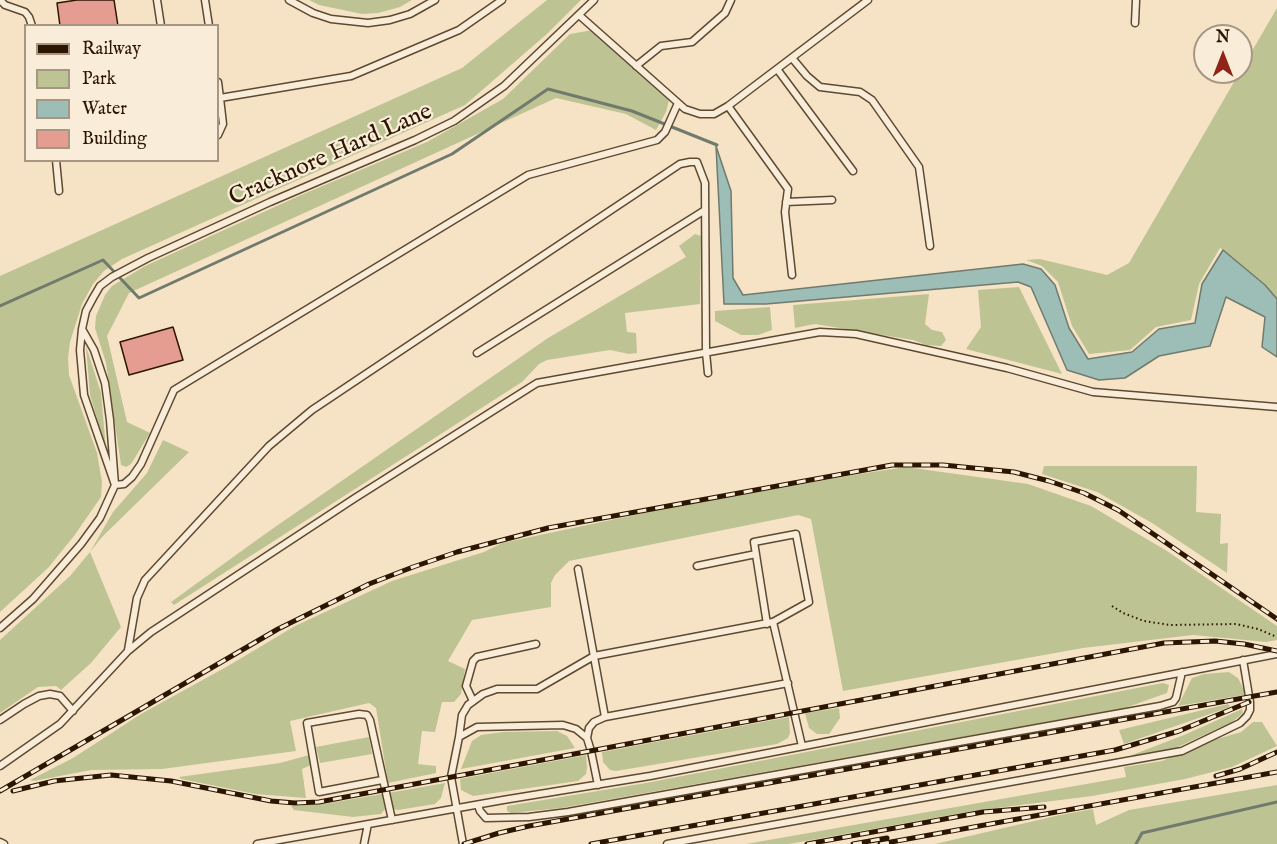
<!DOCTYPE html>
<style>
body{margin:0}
#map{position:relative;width:1277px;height:844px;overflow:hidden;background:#f6e3c5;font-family:"IM FELL English",serif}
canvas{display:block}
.legend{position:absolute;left:24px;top:24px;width:195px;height:138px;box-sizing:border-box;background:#f9edd9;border:2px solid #a79782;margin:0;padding:8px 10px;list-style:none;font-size:18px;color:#2c1600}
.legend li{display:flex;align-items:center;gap:12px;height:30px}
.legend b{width:30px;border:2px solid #a79782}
.north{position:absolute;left:1193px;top:24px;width:60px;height:60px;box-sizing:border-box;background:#f9edd9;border:2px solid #a79782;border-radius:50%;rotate:0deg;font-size:16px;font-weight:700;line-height:24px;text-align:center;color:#2c1600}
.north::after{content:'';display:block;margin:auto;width:21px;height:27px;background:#8f2418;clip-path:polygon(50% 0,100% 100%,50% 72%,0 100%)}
</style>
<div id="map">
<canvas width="1277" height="844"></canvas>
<ul class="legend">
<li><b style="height:8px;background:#2c1600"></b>Railway</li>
<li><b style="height:16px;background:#bec393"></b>Park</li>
<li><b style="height:16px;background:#9dbeb7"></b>Water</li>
<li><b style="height:16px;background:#e59c91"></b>Building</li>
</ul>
<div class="north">N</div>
</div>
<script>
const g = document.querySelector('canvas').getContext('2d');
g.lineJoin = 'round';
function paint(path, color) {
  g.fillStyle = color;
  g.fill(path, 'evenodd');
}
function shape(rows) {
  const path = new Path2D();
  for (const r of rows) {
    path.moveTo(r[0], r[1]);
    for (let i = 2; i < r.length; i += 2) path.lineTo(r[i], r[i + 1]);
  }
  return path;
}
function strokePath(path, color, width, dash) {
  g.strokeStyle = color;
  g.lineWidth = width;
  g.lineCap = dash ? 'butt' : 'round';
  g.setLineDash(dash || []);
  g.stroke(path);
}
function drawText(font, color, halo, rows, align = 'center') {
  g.font = font + ' "IM FELL English",serif';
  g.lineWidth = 4.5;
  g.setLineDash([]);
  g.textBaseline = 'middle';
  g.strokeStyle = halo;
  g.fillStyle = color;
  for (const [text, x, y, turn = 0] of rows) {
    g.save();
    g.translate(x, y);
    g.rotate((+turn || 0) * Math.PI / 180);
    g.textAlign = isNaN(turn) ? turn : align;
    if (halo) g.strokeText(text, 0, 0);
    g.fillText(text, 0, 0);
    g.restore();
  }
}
paint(shape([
 [309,0,412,0,400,7,378,13,362,14,319,5],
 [547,0,581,0,548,33,465,105,122,259,104,271,93,284,82,304,70,342,68,358,69,375,97,453,102,482,101,497,74,536,48,568,0,612,0,276,462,68],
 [1277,8,1277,357,1262,347,1265,317,1226,297,1210,346,1159,356,1125,378,1099,380,1067,370,1031,287,1018,282,766,304,724,304,716,146,731,191,733,278,743,295,1023,264,1041,269,1055,285,1069,328,1088,359,1132,352,1159,329,1195,323,1202,284,1223,250,1220,248,1199,284,1191,320,1156,327,1130,350,1089,354,1072,326,1058,282,1042,266,1026,260,1040,259,1107,275,1129,263],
 [593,30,669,100,666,112,656,130,626,114,556,98,129,293,107,336,127,422,150,433,131,464,126,467,121,465,106,363,95,328,96,316,105,295,112,286,145,266,301,195,427,142,503,99,570,34],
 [695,234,701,236,700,304,625,313,627,332,636,333,637,353,629,354,610,350,547,360,539,364,522,382,174,605,171,602,265,534,548,338,686,257,679,246],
 [1019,287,1062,374,966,349,981,327,978,290],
 [929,294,925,324,932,330,942,332,946,340,941,346,926,345,913,340,815,324,795,328,793,305],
 [770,307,772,330,758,335,741,335,715,321,715,311],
 [86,346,101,393,106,449,90,395],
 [163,440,189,452,102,537,90,552,121,627,91,663,61,690,56,686,38,687,0,713,0,640,70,576,90,552,113,512,147,473],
 [1044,466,1197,466,1196,512,1221,514,1220,544,1228,543,1227,573,1152,523,1097,492,1042,474],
 [906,467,1028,484,1091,506,1167,551,1277,626,1277,640,1266,642,1193,635,1083,648,843,691,811,519,798,515,569,561,555,575,551,583,551,607,472,620,448,661,465,669,461,694,454,702,442,702,435,732,422,731,418,764,436,766,436,773,388,783,376,708,369,703,290,721,296,751,162,769,91,770,34,781,30,780,73,758,141,714,228,666,295,626,392,581,484,552,502,543,677,506,859,474],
 [1229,672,1238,678,1244,690,1244,695,1178,706,1192,678,1204,674],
 [1163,683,1169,685,1167,693,1125,708,561,808,511,813,507,811,507,806,513,805,646,783],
 [1228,704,1230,707,1124,744,1119,730],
 [839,708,840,718,829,734,817,734,809,728,805,713],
 [1242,709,1243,713,1232,722,1169,751,1132,758,1132,755,1184,735],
 [789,717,790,733,788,738,777,744,616,771,610,770,603,762,602,752],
 [1253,722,1262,722,1277,746,1232,767,1185,779,1092,796,973,811,789,844,746,844,1126,777,1124,767,1162,761,1217,739,1241,732],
 [557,731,567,736,575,748,461,769,472,741,481,735,503,732],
 [369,737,372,754,320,763,316,747],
 [309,755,311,765,302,769,306,798,255,794,181,779,179,777,280,763],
 [586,755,587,768,586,774,578,781,473,796,461,790,460,779],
 [445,783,441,798,435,804,398,810,394,809,392,805,388,793],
 [1277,785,1277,844,935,844,1060,815,1093,809,1096,825,1129,810],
 [382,794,385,809,381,814,353,817,294,810,291,806,324,804]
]), '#bec393');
const water = shape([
 [716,146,731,191,733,278,743,295,1023,264,1041,269,1055,285,1069,328,1088,359,1132,352,1159,329,1195,323,1202,284,1223,250,1265,285,1277,299,1277,357,1262,347,1265,317,1226,297,1210,346,1159,356,1125,378,1099,380,1067,370,1031,287,1018,282,766,304,724,304,716,146]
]);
paint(water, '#9dbeb7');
strokePath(water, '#707b6e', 1.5);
strokePath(shape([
 [0,306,103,260,139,298,452,154,548,89,632,111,717,145],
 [1136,844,1142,833,1277,802]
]), '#707b6e', 3);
const building = shape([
 [77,0,114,0,118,26,60,26,57,3,77,0],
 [173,327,183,360,129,375,120,342,173,327]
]);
paint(building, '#e59c91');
strokePath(building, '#2c1600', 1.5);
const service = shape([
 [0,0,5,5,25,12,29,17,32,26],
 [157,0,161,26],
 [205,0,209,26],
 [289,0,313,13,331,19,368,23,390,20,410,14,435,0],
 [579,15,685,109,700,114,714,114,728,106,868,0],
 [1135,23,1136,0],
 [792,58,807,76,820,87,860,92,872,100,919,167,930,246],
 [636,66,661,46,692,42,725,13,731,0],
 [777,69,853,171],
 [218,82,220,98,351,76,459,30,502,0],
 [728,106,788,189,785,212,792,275],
 [218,135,223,124,220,98],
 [56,160,59,191],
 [786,202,832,200],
 [82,329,86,311,93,298,100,286,112,277,148,258,270,202,415,140,454,121,504,86,594,0],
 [477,353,705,210],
 [115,485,124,484,132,477,141,464,174,390,528,175,657,140,665,132,678,103],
 [697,566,756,554],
 [578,569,605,717,788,683],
 [767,624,754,542,796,534,809,602,773,622],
 [0,628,33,599,81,544,100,518,115,485,110,420,105,383,94,350,82,329,80,350,84,395,115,485],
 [128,650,137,598,145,580,269,446,312,410,680,164,690,162,697,162,705,183,706,352,708,373],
 [473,701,466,686,473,661,477,657,536,644],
 [0,720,24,704,39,696,50,694,60,696,73,711],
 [459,737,462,715,468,705,483,694,497,689,537,689,594,656,773,622,802,746],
 [587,738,589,728,594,722,605,717],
 [0,766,60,724,128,651,151,632,355,498,537,383,820,332,856,334,1007,368,1093,392,1277,407],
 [382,780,319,792,307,723,359,714,367,715,370,720,392,820],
 [478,805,480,811,486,818,529,817,568,812,1160,706,1173,702,1176,698,1182,672],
 [0,842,4,844],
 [257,844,503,800,650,776,1277,654],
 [364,844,368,824],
 [463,844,451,777,459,737,477,727,563,725,576,729,587,738,591,751,598,785],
 [667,844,1182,751,1240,723,1247,716,1250,710,1250,702,1243,660]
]);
strokePath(service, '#5e4931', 9);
strokePath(shape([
 [1112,606,1123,613,1144,621,1170,625,1236,624,1258,629,1277,637]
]), '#2c1600', 2, [1.5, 3]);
strokePath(service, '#f9edd9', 6);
const rail = shape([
 [1216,776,1240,769,1277,752],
 [0,791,278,629,369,584,413,567,457,552,548,528,892,465,943,465,1014,472,1049,481,1084,493,1118,510,1146,529,1277,619],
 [13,791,54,781,111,775,171,781,271,801,295,803,319,802,1164,643,1215,641,1244,644,1277,651],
 [464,844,499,833,529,826,1277,692],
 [591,844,1115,750,1179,731,1249,702],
 [807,844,983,812,1044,807],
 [853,844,887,838],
 [880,844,1277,772]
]);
strokePath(rail, '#2c1600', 5);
strokePath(rail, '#f9edd9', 3, [9]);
drawText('24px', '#2c1600', '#f9edd9', [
 ["Cracknore Hard Lane",331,156,-24]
]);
</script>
